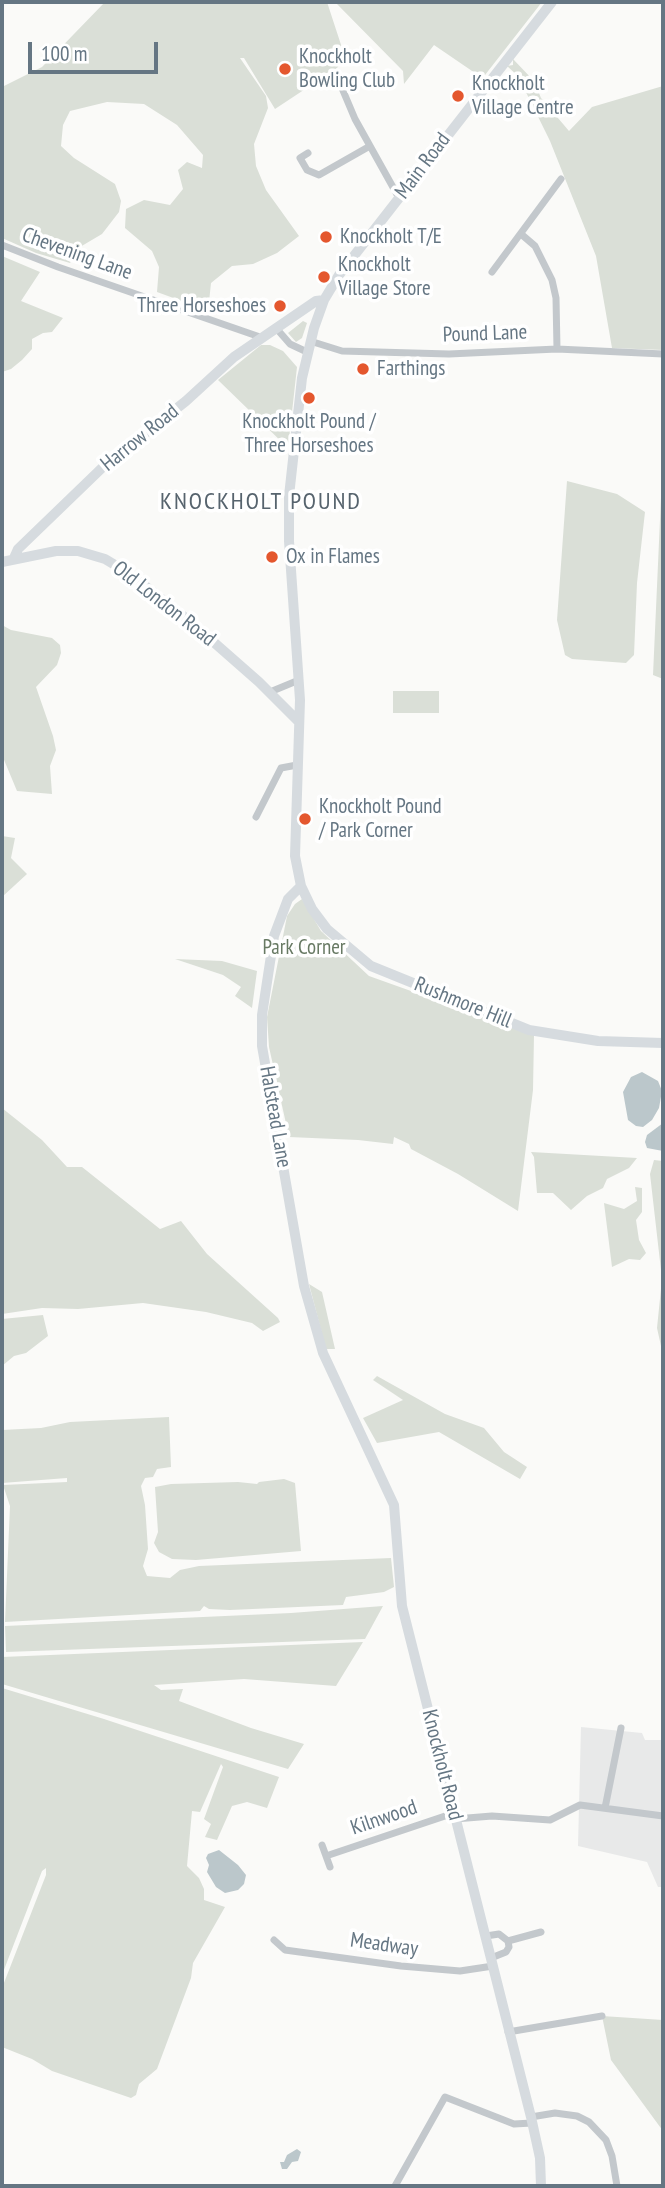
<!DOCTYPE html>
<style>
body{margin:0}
#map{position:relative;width:665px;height:2188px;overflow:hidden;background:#fafaf8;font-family:"PT Sans Narrow",sans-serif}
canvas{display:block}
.frame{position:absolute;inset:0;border:4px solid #657683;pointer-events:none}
.scale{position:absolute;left:28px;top:42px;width:130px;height:32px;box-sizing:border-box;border:4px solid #657683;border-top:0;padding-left:9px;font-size:21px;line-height:24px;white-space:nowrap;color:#657683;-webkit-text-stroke:5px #fff;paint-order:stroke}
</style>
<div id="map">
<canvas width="665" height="2188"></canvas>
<div class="frame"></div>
<div class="scale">100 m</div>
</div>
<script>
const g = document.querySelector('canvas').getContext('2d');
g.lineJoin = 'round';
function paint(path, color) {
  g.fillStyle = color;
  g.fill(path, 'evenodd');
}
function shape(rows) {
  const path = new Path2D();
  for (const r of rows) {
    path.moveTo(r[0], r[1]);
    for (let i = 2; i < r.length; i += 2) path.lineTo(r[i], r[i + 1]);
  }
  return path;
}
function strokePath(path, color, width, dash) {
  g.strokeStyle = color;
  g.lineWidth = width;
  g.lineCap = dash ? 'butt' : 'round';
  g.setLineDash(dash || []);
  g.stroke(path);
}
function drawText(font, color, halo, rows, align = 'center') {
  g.font = font + ' "PT Sans Narrow",sans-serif';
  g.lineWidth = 7;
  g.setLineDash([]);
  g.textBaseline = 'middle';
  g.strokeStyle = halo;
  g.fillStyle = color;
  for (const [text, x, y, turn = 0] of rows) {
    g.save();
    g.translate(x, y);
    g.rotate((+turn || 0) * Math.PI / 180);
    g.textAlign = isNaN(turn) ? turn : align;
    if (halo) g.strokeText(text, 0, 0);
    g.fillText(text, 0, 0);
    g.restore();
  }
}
paint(shape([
 [581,1727,642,1733,645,1740,663,1740,663,1887,658,1887,647,1862,578,1846]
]), '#e8e9e9');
paint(shape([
 [105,2,327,2,345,57,337,68,275,109,244,58,240,58,266,96,268,108,254,144,256,166,266,190,299,236,277,253,253,264,232,266,211,283,209,302,198,307,157,292,159,267,152,251,125,228,126,209,144,200,170,205,183,189,178,170,187,162,202,168,203,155,177,125,144,104,107,102,70,111,63,125,61,146,74,158,115,184,121,201,119,212,102,234,80,247,70,263,36,253,2,238,2,87,42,67],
 [335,2,542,2,485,75,475,73,434,45,404,84,403,71],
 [513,59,534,81,541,98,569,131,592,107,663,86,663,350,612,348,596,256,550,141,518,76,507,66,513,65],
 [2,256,40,272,21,301,63,318,52,332,43,333,32,339,32,349,22,360,11,369,2,372],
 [303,321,307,323,302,338,296,342,288,333],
 [261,345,270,345,283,351,297,367,288,448,218,380],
 [663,453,663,679,653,675],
 [567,481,617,494,645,512,637,583,634,655,626,663,572,659,565,655,557,620],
 [2,625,11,630,52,638,60,645,61,653,57,665,36,687,53,736,56,750,50,766,52,794,17,791,2,755],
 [393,691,439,691,439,713,393,713],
 [2,836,15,838,11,858,27,874,2,897],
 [302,899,321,931,369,976,534,1035,533,1090,518,1211,458,1174,411,1149,409,1144,394,1137,393,1144,358,1140,289,1137,269,1047,267,1017,287,916,295,904],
 [175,959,222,961,257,971,252,1008,235,996,241,987,223,975],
 [2,1108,42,1140,67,1167,82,1167,160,1229,181,1221,207,1254,278,1318,280,1322,263,1331,252,1323,206,1312,143,1303,78,1309,42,1308,2,1314],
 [531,1152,637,1158,629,1168,607,1179,603,1188,587,1196,571,1210,553,1193,537,1193,534,1157],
 [654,1160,663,1161,663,1355,657,1328,662,1279,650,1174],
 [635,1187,642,1188,642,1212,636,1220,639,1240,646,1253,640,1260,629,1259,612,1267,604,1203,624,1209,637,1201],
 [309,1284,322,1292,335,1349,326,1349],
 [43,1315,48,1336,26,1353,14,1356,2,1366,2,1319],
 [377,1376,445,1414,484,1428,504,1452,527,1467,520,1479,439,1432,377,1443,363,1418,403,1400,373,1380],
 [169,1417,171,1467,157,1469,153,1477,145,1478,141,1486,145,1505,148,1549,143,1566,147,1576,170,1578,180,1570,199,1566,391,1558,394,1587,384,1592,346,1597,343,1605,230,1610,209,1609,204,1606,200,1611,5,1622,10,1506,3,1485,67,1482,67,1478,2,1483,2,1430,41,1428,70,1422],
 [284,1479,295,1483,301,1551,196,1560,172,1559,159,1552,154,1543,158,1532,155,1487,171,1484,238,1482,257,1484,259,1482],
 [383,1606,365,1639,6,1652,5,1626,291,1613],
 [363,1642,336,1686,244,1679,154,1685,161,1690,183,1689,179,1701,251,1728,304,1744,288,1769,2,1684,2,1657],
 [2,1688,104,1719,279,1777,267,1808,247,1802,232,1806,217,1840,205,1837,211,1824,204,1819,223,1767,221,1764,200,1812,192,1811,187,1866,199,1878,204,1889,204,1900,225,1907,193,1963,191,1978,157,2069,139,2084,136,2095,131,2098,52,2071,32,2059,2,2047,2,1988,46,1875,46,1868,42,1871,2,1975],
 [602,2016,663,2020,663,2131,611,2060]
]), '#dadfd7');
paint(shape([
 [642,1072,658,1081,662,1091,659,1108,652,1120,643,1127,636,1126,628,1120,623,1092,631,1077],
 [663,1123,663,1151,647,1148,645,1142,647,1135],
 [219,1850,238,1865,246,1875,244,1884,238,1890,225,1893,216,1887,207,1872,209,1865,206,1858,208,1854],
 [297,2149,301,2152,298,2161,292,2162,287,2169,282,2169,280,2162,284,2162,287,2155]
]), '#bbc7cb');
strokePath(shape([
 [336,74,355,119,399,198],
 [308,153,300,158,307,170,319,175,370,146],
 [521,234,535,246,552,280,556,298,557,349],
 [2,245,58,267,260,337],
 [492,272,561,179],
 [276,328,290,344,307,352],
 [310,341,342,351,449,354,557,349,663,354],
 [270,692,299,680],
 [256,817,281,768,297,765],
 [605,1808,621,1728],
 [455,1819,492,1816,550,1820,580,1805,663,1816],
 [322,1845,330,1867],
 [326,1856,454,1813],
 [486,1936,499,1934,508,1941,509,1947,506,1952,491,1958],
 [274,1940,285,1950,401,1966,460,1971,493,1966],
 [508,1941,541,1932],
 [508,2032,602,2016],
 [531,2117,555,2113,577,2116,589,2122,606,2140,612,2156,617,2186],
 [395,2186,445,2097,514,2124,532,2123]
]), '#c3c8cc', 7);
strokePath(shape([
 [552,2,339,275,324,300,314,328,302,378,289,496,289,541,300,700,295,856,301,886,312,909,327,929,371,966,529,1030,598,1041,663,1043],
 [14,558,18,549,104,466,186,401,234,357,316,301,324,300],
 [2,562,56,551,78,551,105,559,130,574,193,624,259,682,299,722],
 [301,886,288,899,274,936,262,1015,262,1046,304,1286,323,1353,394,1505,402,1606,531,2117,540,2158,541,2186]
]), '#d6dbdf', 10);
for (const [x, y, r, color] of [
 [285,69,7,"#e4572e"],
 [458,96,7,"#e4572e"],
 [326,237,7,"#e4572e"],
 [324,277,7,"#e4572e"],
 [280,306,7,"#e4572e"],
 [363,369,7,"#e4572e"],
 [309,398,7,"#e4572e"],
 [272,557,7,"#e4572e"],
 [305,819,7,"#e4572e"]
]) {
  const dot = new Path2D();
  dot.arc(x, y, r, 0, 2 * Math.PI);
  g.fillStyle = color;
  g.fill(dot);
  strokePath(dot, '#fff', 2.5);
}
drawText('21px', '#657683', '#fff', [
 ["Knockholt",299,57],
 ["Bowling Club",299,81],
 ["Knockholt",472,84],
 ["Village Centre",472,108],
 ["Knockholt T/E",340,237],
 ["Knockholt",338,265],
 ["Village Store",338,289],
 ["Three Horseshoes",266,306,"right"],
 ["Farthings",377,369],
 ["Knockholt Pound /",309,422,"center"],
 ["Three Horseshoes",309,446,"center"],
 ["Ox in Flames",286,557],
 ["Knockholt Pound",319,807],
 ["/ Park Corner",319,831]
], 'left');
drawText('21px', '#657683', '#fff', [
 ["Main Road",423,166,-53],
 ["Chevening Lane",77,254,20],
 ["Pound Lane",485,334,-2],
 ["Harrow Road",140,438,-39],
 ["Old London Road",164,604,38],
 ["Rushmore Hill",463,1003,22],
 ["Halstead Lane",275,1117,80],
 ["Knockholt Road",442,1765,76],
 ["Kilnwood",384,1818,-19],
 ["Meadway",384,1945,8]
]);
drawText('21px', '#687a64', '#fff', [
 ["Park Corner",304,948]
]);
g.letterSpacing = '2px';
drawText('24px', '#57646e', '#fff', [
 ["KNOCKHOLT POUND",261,502]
]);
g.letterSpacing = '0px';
</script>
